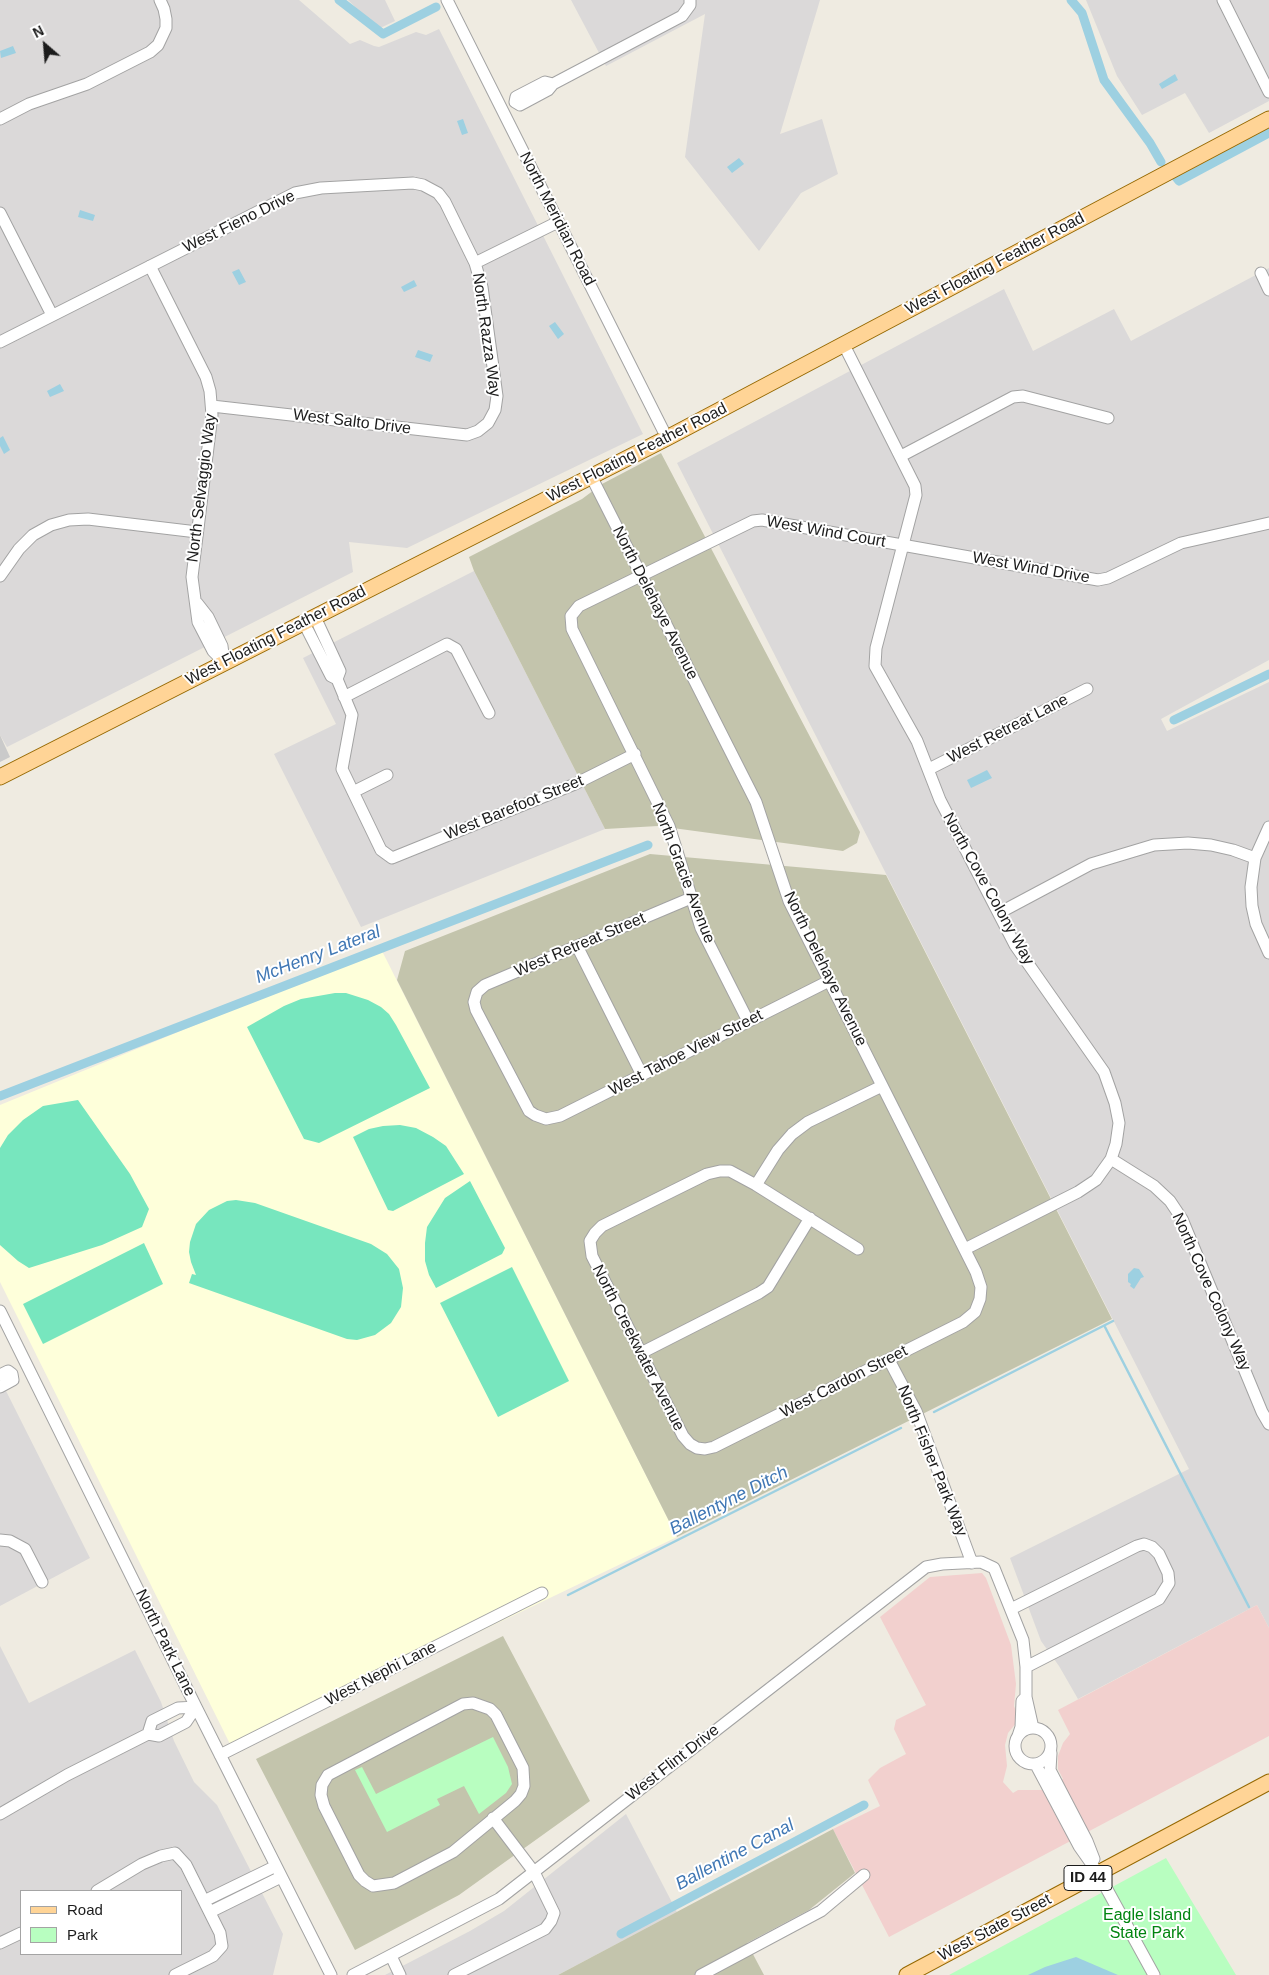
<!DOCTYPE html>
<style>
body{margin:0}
#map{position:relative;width:1269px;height:1975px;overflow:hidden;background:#efebe1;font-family:Arial,sans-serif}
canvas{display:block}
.legend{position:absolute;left:20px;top:1890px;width:162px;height:65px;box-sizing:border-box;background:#fff;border:1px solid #a4a4a4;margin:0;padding:6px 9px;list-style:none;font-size:15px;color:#1c1c1c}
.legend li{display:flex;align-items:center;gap:10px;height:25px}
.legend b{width:25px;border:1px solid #a4a4a4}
.north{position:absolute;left:20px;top:20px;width:50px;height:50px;-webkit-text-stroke:4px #fff;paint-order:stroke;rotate:333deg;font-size:14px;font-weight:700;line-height:20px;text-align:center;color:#1c1c1c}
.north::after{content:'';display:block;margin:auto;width:18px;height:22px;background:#1c1c1c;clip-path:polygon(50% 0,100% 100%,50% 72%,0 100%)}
</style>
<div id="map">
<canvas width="1269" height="1975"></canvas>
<ul class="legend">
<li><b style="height:6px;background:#ffd496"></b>Road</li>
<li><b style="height:14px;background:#b8fec0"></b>Park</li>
</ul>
<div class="north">N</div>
</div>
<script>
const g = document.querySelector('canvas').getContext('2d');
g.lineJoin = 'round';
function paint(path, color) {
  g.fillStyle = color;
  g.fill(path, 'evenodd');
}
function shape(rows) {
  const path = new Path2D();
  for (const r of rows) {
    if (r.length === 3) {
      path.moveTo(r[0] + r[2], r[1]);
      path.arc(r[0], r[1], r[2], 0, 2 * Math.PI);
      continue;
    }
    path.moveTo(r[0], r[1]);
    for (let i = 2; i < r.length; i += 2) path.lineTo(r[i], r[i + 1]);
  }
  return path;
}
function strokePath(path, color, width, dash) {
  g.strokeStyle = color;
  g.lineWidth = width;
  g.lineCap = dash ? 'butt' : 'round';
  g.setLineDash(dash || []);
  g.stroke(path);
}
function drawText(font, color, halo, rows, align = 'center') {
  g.font = font + ' Arial,sans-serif';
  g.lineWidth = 4;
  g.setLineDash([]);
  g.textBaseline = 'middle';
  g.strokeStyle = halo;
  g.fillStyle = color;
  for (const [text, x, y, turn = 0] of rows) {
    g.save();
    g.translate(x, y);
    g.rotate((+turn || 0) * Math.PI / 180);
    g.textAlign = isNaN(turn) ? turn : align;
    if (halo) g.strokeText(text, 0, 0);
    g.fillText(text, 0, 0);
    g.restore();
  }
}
paint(shape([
 [0,0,299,0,350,44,360,40,374,46,379,47,416,32,426,35,439,29,643,434,407,548,349,542,353,572,7,747,0,735],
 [348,0,385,0,395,21,378,29],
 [571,0,820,0,780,134,822,119,838,174,801,193,759,251,685,157,705,14,606,66],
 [1086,0,1269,0,1269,101,1209,133,1185,93,1142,115,1117,76],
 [1269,268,1269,660,1161,719,1167,731,1269,682,1269,1628,1257,1605,1078,1699,1059,1666,1041,1641,1010,1558,1189,1469,677,463,1004,289,1033,351,1114,309,1131,341],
 [474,571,605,829,361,927,274,754,336,724,303,658],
 [0,1379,90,1558,0,1606],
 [0,1646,29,1703,135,1650,161,1702,174,1741,194,1782,217,1805,283,1934,273,1975,0,1975],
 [21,1891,181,1891,181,1954,21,1954],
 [626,1814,677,1912,558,1975,385,1975,470,1931,504,1911]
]), '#dbd9d9');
paint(shape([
 [982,1573,986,1578,1011,1645,1016,1684,1014,1706,1016,1711,1017,1722,1008,1733,1005,1745,1007,1766,1003,1782,1013,1793,1018,1790,1042,1790,1063,1779,1058,1769,1058,1756,1063,1743,1070,1734,1058,1710,1257,1605,1269,1628,1269,1736,889,1937,833,1829,880,1806,868,1780,880,1768,906,1754,894,1729,896,1720,926,1705,880,1617,930,1577]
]), '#f2d0ce');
paint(shape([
 [381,949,677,1537,233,1750,0,1282,0,1105]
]), '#feffda');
paint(shape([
 [0,735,10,757,0,762]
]), '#cacaca');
paint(shape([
 [661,453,860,832,857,843,843,851,658,826,605,829,474,571,469,557,582,499,602,484],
 [650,854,886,875,1112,1319,677,1537,397,980,405,951],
 [503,1636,590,1801,459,1895,355,1950,256,1759],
 [833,1829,855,1873,809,1910,747,1943,764,1975,558,1975]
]), '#c3c4ac');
paint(shape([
 [493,1737,508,1767,512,1784,506,1793,479,1814,464,1786,437,1799,440,1805,387,1832,355,1770,362,1767,376,1794],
 [1166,1858,1236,1975,949,1975]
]), '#b8fec0');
paint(shape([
 [335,993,346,993,368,1000,381,1007,389,1014,396,1025,430,1088,319,1143,304,1139,247,1027,284,1006,301,999],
 [78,1100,130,1174,149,1209,142,1227,102,1245,29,1268,18,1261,0,1245,0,1148,8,1135,23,1120,43,1106],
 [400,1125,416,1128,433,1137,446,1146,464,1174,393,1211,388,1210,353,1137,369,1129,383,1126],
 [470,1181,505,1248,502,1254,436,1288,429,1275,425,1261,425,1243,427,1227,445,1198],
 [236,1200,255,1203,371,1244,387,1254,399,1269,403,1288,401,1307,391,1323,375,1335,357,1340,347,1339,189,1283,192,1274,196,1275,191,1262,189,1252,190,1242,196,1224,209,1210,227,1201],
 [144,1243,163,1284,43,1344,23,1304],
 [512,1267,569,1381,498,1417,440,1303]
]), '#77e6be');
paint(shape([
 [13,46,16,53,1,58,0,51],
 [1175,74,1178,80,1162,89,1159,84],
 [463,119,468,133,462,135,457,121],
 [739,158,744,164,732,173,727,167],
 [80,210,95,215,93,221,78,217],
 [239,269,246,282,239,285,232,272],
 [414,280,417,286,404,292,401,287],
 [555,322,564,334,558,339,549,326],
 [418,350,433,355,430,362,415,357],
 [60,384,64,391,50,397,47,391],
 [3,436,10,450,4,454,0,446,0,438],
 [987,770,992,778,971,788,967,780],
 [1134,1268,1139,1269,1144,1277,1141,1278,1134,1289,1130,1286,1131,1284,1128,1282,1128,1274],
 [1076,1957,1118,1975,1028,1975,1045,1967]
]), '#9dd0e1');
strokePath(shape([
 [1105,1327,1249,1607],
 [934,1412,1113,1321],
 [568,1595,901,1428]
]), '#9dd0e1', 2.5);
strokePath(shape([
 [339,0,383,34,436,7],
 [1071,0,1082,13,1104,80,1150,143,1161,162],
 [1175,176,1179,181,1269,133],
 [1174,720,1269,674],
 [0,1096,648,845],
 [621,1934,864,1805]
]), '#9dd0e1', 9);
const minor = shape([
 [447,0,667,438],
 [1223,0,1269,92],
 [553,84,545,82,516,97,515,102,520,105,548,90,553,84,682,16,690,5,690,0],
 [0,119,29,104,87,84,150,52,158,45,166,28,166,19,164,9,160,0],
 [0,213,52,315],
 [475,263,558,222],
 [150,266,206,377,210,391,212,415,192,577,198,622,213,651,224,662,222,646,208,617,197,603],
 [1261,273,1269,290],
 [0,342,295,193,321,188,413,183,423,185,438,193,445,202,475,263,482,287,497,396,495,410,488,423,478,431,467,435,212,406],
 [844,345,915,486,916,495,876,648,875,666,917,741,940,800,1015,945,1104,1072,1115,1103,1119,1123,1116,1144,1111,1159,1154,1186,1170,1201,1182,1219,1262,1412,1269,1424],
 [901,456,1013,397,1023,396,1108,418],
 [591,476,756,802,789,901,976,1272,981,1287,980,1299,975,1312,963,1322,714,1447,705,1449,697,1448,690,1444,683,1436,592,1256,590,1241,595,1233,602,1226,707,1174,720,1171,730,1171,756,1185,778,1150,792,1134,808,1122,882,1086],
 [0,576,19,549,33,535,51,525,69,520,88,519,197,532],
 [304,623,331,676,337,679,340,671,315,617],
 [337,679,352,715,342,769,381,850,392,858,575,784,635,754],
 [344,697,447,644,456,649,489,713],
 [929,769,1087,689],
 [353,792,387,775],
 [1269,827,1255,858,1251,887,1252,906,1256,924,1269,953],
 [691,898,485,985,477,992,474,1002,476,1010,529,1111,535,1115,546,1119,560,1116,829,981],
 [999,913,1091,864,1154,845,1188,843,1211,845,1233,850,1255,858],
 [577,946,642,1075],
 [748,1021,701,928,669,826,572,629,571,616,579,606,753,521,762,520,1098,580,1108,578,1181,543,1269,523],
 [756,1185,858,1249],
 [965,1249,1078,1192,1096,1180,1111,1159],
 [0,1311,196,1707,331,1975],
 [641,1353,759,1293,768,1287,810,1218],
 [889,1360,916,1411,972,1563],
 [0,1375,8,1371,12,1374],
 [0,1387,13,1380,12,1374],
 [0,1540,10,1541,25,1549,42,1582],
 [1011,1609,1137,1546,1144,1544,1152,1547,1159,1554,1168,1573,1169,1583,1159,1599,1026,1667],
 [473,1703,490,1709,496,1715,523,1768,524,1786,521,1794,515,1801,453,1852,394,1883,373,1886,365,1881,359,1875,324,1806,321,1795,322,1785,328,1775,463,1704,473,1703],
 [1033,1746,18],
 [1018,1736,1021,1727,1022,1701,1026,1697,1033,1728],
 [1051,1753,1050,1770,1087,1841,1094,1859],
 [220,1755,542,1593],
 [1036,1765,1079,1846,1098,1873,1154,1975],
 [0,1814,67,1775,148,1734,159,1736,186,1722,196,1707,178,1708,152,1721,148,1734],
 [97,1891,142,1864,161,1856,175,1853,186,1865,220,1933,222,1946,213,1956,175,1975],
 [204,1901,276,1866],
 [210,1912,281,1877],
 [0,1943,21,1933],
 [391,1956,400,1975],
 [353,1975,499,1899,926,1567,942,1564,981,1562,994,1568,1023,1640,1026,1667,1026,1697],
 [454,1975,545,1929,551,1921,554,1913,534,1872,493,1818],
 [701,1975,821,1911,864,1875]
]);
const major = shape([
 [0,777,667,438,1269,119],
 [907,1975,1269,1782]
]);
strokePath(minor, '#a3a3a3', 13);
strokePath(major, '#956800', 17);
strokePath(minor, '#fff', 11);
strokePath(major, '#ffd496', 15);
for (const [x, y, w] of [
 [1088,1878,48]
]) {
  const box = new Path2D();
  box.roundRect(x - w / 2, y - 12.5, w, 25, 4);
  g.fillStyle = '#fff';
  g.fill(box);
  strokePath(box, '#1c1c1c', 1);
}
drawText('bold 15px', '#1c1c1c', null, [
 ["ID 44",1088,1878]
]);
drawText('16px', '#1c1c1c', '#fff', [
 ["North Meridian Road",557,219,63],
 ["West Fieno Drive",239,222,-26],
 ["West Floating Feather Road",995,264,-28],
 ["North Razza Way",486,335,82],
 ["West Salto Drive",352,422,7],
 ["West Floating Feather Road",637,453,-27],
 ["North Selvaggio Way",202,488,-83],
 ["West Wind Court",826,532,10],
 ["West Wind Drive",1031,568,10],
 ["North Delehaye Avenue",655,603,63],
 ["West Floating Feather Road",276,636,-27],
 ["West Retreat Lane",1008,729,-27],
 ["West Barefoot Street",514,808,-22],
 ["North Gracie Avenue",683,873,69],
 ["North Cove Colony Way",988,889,61],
 ["West Retreat Street",580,945,-23],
 ["North Delehaye Avenue",825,969,64],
 ["West Tahoe View Street",686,1053,-27],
 ["North Cove Colony Way",1211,1292,66],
 ["North Creekwater Avenue",638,1348,63],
 ["West Cardon Street",844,1382,-27],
 ["North Fisher Park Way",932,1461,68],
 ["North Park Lane",165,1643,64],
 ["West Nephi Lane",381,1674,-27],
 ["West Flint Drive",673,1763,-38],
 ["West State Street",995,1928,-28]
]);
drawText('16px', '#018410', '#fff', [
 ["Eagle Island",1147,1916],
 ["State Park",1147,1934]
]);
drawText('italic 18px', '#4077b4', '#fff', [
 ["McHenry Lateral",318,955,-21],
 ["Ballentyne Ditch",729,1501,-27],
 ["Ballentine Canal",735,1855,-28]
]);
</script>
